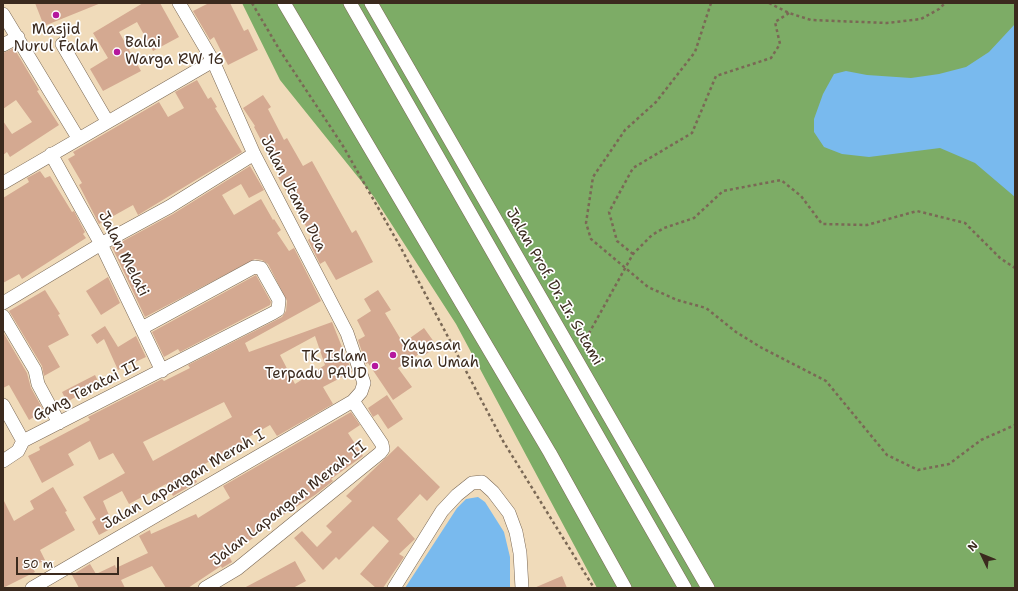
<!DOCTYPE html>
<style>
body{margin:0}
#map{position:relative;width:1018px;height:591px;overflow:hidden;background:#f0dbba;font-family:"Shantell Sans",sans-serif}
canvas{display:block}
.frame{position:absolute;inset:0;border:4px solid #3b2a1e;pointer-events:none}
.north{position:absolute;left:962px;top:535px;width:40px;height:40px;-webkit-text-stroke:3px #fff;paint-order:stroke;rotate:313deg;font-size:11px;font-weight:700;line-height:16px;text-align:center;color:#3b2a1e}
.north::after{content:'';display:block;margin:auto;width:14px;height:18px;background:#3b2a1e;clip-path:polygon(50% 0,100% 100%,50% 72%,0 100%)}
.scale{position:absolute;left:16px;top:557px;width:103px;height:18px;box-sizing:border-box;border:2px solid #3b2a1e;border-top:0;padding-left:5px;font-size:12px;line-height:14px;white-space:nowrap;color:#3b2a1e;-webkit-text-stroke:3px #fff;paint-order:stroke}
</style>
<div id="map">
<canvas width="1018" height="591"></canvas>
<div class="frame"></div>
<div class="north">N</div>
<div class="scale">50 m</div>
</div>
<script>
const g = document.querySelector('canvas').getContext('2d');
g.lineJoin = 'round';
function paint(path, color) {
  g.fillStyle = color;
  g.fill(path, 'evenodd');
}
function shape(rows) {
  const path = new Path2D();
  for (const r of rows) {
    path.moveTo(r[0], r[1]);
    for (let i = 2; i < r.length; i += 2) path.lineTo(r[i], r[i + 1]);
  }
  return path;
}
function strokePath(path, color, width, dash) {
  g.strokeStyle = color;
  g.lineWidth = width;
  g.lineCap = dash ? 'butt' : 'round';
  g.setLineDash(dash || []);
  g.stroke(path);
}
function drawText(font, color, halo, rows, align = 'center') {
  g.font = font + ' "Shantell Sans",sans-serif';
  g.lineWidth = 3.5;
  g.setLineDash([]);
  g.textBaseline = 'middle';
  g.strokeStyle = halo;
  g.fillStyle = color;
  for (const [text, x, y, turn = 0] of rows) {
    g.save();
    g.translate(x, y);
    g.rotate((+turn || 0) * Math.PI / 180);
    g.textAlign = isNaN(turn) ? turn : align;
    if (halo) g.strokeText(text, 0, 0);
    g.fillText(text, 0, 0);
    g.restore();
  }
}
paint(shape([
 [242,3,1015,3,1015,588,597,588,456,324,374,197,280,80]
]), '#7dac66');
paint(shape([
 [1015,24,1015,197,975,163,940,148,869,157,842,154,824,147,814,132,814,119,823,94,834,74,846,71,867,75,911,78,939,74,966,67,989,52],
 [478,497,485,502,504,532,510,557,510,588,405,588,457,508,466,499]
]), '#79baee');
paint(shape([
 [35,3,101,3,44,26],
 [143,3,160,3,179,37,153,51,137,22,119,32,141,71,103,91,90,69,108,58,93,33],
 [209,3,230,3,244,31,248,29,258,50,228,65,214,37,210,40,193,11],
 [14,48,39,90,37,91,59,125,10,157,7,152,3,155,3,121,12,134,32,122,16,100,3,109,3,53],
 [197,80,208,99,211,97,217,107,215,108,242,152,138,215,133,205,99,224,79,185,82,183,68,159,75,155,73,152,159,102,168,117,184,108,175,92],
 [263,95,271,107,268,109,284,140,287,138,303,166,312,161,352,233,356,230,373,262,336,280,325,261,320,264,308,240,312,237,278,177,286,173,267,140,262,142,254,127,255,126,243,108],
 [250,166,264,190,249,198,241,184,222,195,234,215,261,199,273,220,274,219,281,230,277,233,289,251,294,248,321,301,245,343,249,352,332,322,352,372,323,387,333,404,277,436,270,425,249,437,250,438,220,456,191,471,197,482,173,496,166,484,129,504,122,491,103,501,114,527,99,535,92,522,96,519,83,497,125,473,113,453,99,460,90,441,68,454,74,465,42,483,28,456,40,450,39,447,90,420,88,417,162,379,164,381,190,368,188,365,282,317,286,311,287,301,268,264,262,260,255,259,145,317,112,247,173,214],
 [315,336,325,365,295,384,280,355],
 [224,402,232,417,153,461,143,442],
 [40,171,45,178,50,176,72,212,74,211,85,232,83,234,86,238,22,279,19,274,3,283,3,198,29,182,27,178],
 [256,275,271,302,270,305,180,352,178,349,164,357,152,332],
 [108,277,120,303,101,315,86,291],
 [45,290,60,314,58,315,69,335,48,346,60,367,44,376,42,366,9,311],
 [378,290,391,310,385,313,403,343,424,328,437,346,425,355,422,352,398,368,412,387,393,400,368,363,366,364,358,340,365,336,357,320,371,311,364,299],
 [105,326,118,347,136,336,146,357,118,370,104,339,97,344,91,335],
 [3,332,27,373,31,388,44,411,29,420,9,385,3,388],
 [95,375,99,383,67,402,62,392],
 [387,395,403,419,388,429,378,414,373,417,368,408],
 [351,412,360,425,348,433,363,456,331,479,333,481,315,495,277,519,274,516,271,519,273,521,253,534,255,537,228,554,232,562,222,568,221,566,188,588,166,588,152,566,121,580,125,588,79,588,72,575,90,564,96,574,115,565,116,568,148,553,139,536,150,530,151,534,196,514,198,518,230,498,223,486],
 [398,446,440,487,427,501,420,494,397,519,415,539,399,554,404,557,383,588,376,588,360,574,389,541,373,526,339,560,336,557,323,570,294,538,302,531,317,547,332,532,326,526,352,501,346,496],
 [53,487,67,511,65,512,75,530,40,550,45,560,32,567,35,572,3,588,3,499,14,521,34,509,30,501],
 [295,561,306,581,293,588,244,588],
 [562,576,567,588,534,588]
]), '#d4a991');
const minor = shape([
 [284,3,550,453,625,588],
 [350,3,685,588],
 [371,3,708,588],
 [3,14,78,138],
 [62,44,107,121],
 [3,45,18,37],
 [51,154,101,244,162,371],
 [3,183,213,61],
 [3,303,101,244,169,207,254,154],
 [3,316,35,370,38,384,59,423],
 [3,405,23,441],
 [23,441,273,313,278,310,279,300,261,268,254,267,142,328],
 [3,461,18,451,23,441],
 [32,588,353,401,361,392,364,383,347,333,254,154,213,61,179,3],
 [205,588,237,569,380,453,383,449,382,444,353,401],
 [394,588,442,511,457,495,472,483,482,482,493,492,509,513,516,532,520,553,522,588]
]);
strokePath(minor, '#7a6855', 14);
strokePath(shape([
 [252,3,279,49,343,146,401,248,503,441,594,588],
 [711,3,695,52,656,102,625,130,593,177,586,223,591,239,648,287,677,300,706,308,736,332,762,348,826,381,887,455,918,470,949,464,981,440,1015,425],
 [769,3,789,13,811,20,887,23,921,19,939,9,945,3],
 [633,254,617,241,609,212,633,168,692,133,716,76,771,58,780,44,775,22,789,13],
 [583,344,633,254,652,235,664,228,694,218,723,191,781,180,801,196,822,224,867,225,917,211,965,223,1000,258,1015,268]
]), '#7a6855', 2.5, [3, 3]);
strokePath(minor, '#fff', 13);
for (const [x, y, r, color] of [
 [56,15,4,"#b5179e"],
 [117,52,4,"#b5179e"],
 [393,355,4,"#b5179e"],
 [375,366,4,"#b5179e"]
]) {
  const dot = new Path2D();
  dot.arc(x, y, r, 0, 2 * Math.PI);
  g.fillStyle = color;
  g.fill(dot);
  strokePath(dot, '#fff', 1.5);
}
drawText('15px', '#3b2a1e', '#fff', [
 ["Masjid",56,30,"center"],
 ["Nurul Falah",56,47,"center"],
 ["Balai",125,43],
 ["Warga RW 16",125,60],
 ["Yayasan",401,346],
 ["Bina Umah",401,363],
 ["TK Islam",367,357,"right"],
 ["Terpadu PAUD",367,374,"right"]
], 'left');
drawText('15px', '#3b2a1e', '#fff', [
 ["Jalan Utama Dua",293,194,63],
 ["Jalan Melati",123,254,63],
 ["Jalan Prof. Dr. Ir. Sutami",554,287,60],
 ["Gang Teratai II",86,391,-27],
 ["Jalan Lapangan Merah I",184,480,-30],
 ["Jalan Lapangan Merah II",289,504,-38]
]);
</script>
